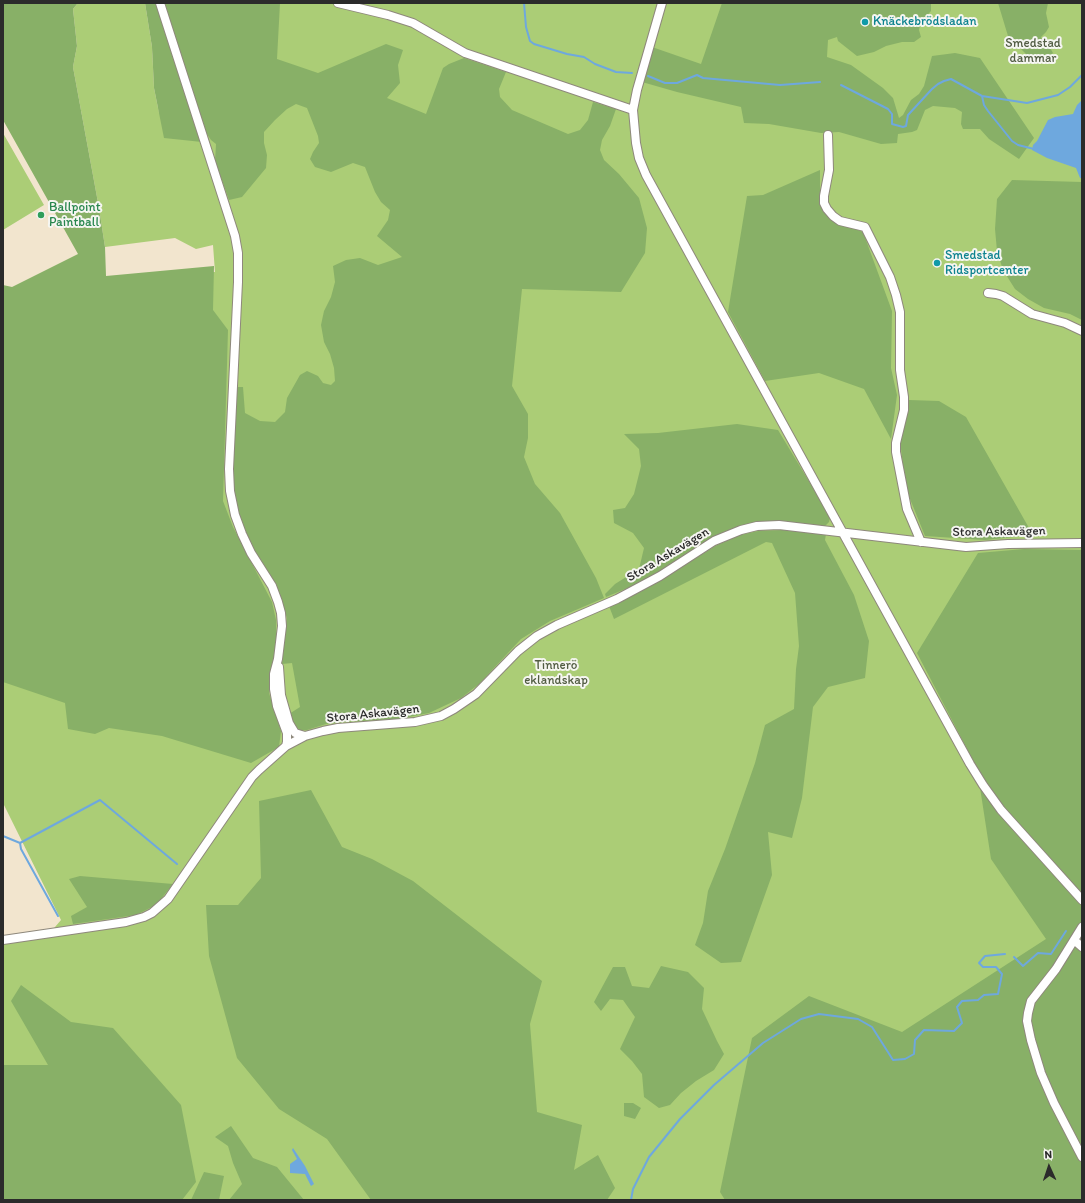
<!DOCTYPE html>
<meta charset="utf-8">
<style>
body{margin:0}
#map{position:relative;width:1085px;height:1203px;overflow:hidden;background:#f2e5ce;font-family:Itim,sans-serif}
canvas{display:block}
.frame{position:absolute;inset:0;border:4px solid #2b2b2b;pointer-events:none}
.north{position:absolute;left:1029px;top:1147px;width:40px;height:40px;-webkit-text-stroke:3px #f6f6f2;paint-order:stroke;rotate:357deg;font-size:11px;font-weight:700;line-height:16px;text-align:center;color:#2b2b2b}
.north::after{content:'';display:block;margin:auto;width:14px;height:18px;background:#2b2b2b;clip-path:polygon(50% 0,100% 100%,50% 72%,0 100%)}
</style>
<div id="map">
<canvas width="1085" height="1203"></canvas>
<div class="frame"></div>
<div class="north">N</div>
</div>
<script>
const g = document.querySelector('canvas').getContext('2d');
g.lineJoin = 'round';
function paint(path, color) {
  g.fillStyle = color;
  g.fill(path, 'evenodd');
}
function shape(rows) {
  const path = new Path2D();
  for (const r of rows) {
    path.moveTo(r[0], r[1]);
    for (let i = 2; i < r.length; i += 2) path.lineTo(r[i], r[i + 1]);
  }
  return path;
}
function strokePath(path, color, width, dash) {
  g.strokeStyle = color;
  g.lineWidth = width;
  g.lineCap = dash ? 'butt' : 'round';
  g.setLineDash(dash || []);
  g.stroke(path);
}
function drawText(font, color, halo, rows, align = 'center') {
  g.font = font + ' Itim,sans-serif';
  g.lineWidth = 4;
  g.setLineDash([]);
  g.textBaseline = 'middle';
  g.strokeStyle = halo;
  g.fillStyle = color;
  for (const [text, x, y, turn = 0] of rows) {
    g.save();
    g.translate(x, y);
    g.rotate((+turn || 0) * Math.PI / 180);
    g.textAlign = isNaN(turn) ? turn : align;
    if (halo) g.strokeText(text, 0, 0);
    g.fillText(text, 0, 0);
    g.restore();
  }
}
paint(shape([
 [78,3,145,3,152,47,154,88,159,113,148,3,1082,3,1082,1200,3,1200,3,940,49,934,61,920,3,803,3,290,107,279,215,272,213,245,196,249,175,238,105,247,99,208,73,67,77,46,73,9],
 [3,133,44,205,3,230]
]), '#abcd76');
paint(shape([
 [3,3,78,3,73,9,77,46,73,67,99,208,105,247,106,276,214,266,213,310,228,330,223,501,233,527,272,602,276,620,276,646,269,693,281,731,279,747,251,763,162,736,109,728,95,734,68,729,65,703,3,682,3,285,12,287,78,254,3,120],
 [145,3,156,3,202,142,164,138,154,88,152,47],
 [164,3,280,3,277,59,318,73,386,44,403,50,398,65,400,83,387,98,426,114,443,68,449,64,464,58,506,72,499,89,500,97,512,110,568,134,580,130,588,120,593,102,616,109,610,126,602,140,600,150,604,160,619,174,639,198,647,228,645,253,621,292,522,289,512,386,528,414,528,438,524,457,535,484,560,513,596,578,604,598,550,621,521,639,479,684,461,698,429,713,398,719,343,722,326,724,307,730,300,730,295,726,289,714,300,707,292,663,282,664,287,618,282,604,273,583,249,541,238,517,233,482,232,460,235,387,243,387,245,413,260,421,275,422,285,412,287,398,300,375,307,371,318,376,323,383,331,385,335,381,334,368,330,354,324,342,321,325,324,311,331,297,335,282,333,266,346,260,360,258,378,265,402,257,377,236,388,220,390,210,381,202,375,192,365,167,353,163,331,172,315,167,310,159,313,152,319,143,318,136,307,108,296,104,287,109,275,120,264,132,264,143,267,155,266,168,242,197,229,200,215,161,216,144,211,140,205,131],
 [722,3,931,3,931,11,921,22,919,30,921,37,914,42,902,42,886,46,874,52,857,56,838,41,837,37,828,40,827,57,851,65,883,88,893,98,899,118,903,115,911,100,919,94,924,86,932,56,955,53,980,58,1034,138,1019,159,989,139,980,129,963,129,961,124,962,112,955,108,933,106,925,110,917,130,912,132,898,134,897,143,881,144,839,132,821,133,769,124,744,123,741,107,677,92,642,82,652,47,701,64],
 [998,3,1048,3,1046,13,1049,27,1046,32,1041,37,1043,42,1049,46,1053,53,1048,58,1041,60,1036,60,1027,55,1008,36],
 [820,170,820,203,835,221,863,232,892,311,891,368,897,395,891,439,864,389,819,373,765,381,728,312,747,196,763,195],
 [1012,180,1082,182,1082,320,1070,314,1044,308,1028,299,1015,289,1003,270,997,251,995,229,997,199],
 [909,400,939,401,966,417,1033,535,985,540,925,536,906,489,900,441],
 [737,424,778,430,828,513,830,518,829,522,824,527,752,525,642,582,606,597,605,594,615,584,639,569,644,548,633,533,614,523,613,510,625,508,634,494,641,466,639,449,624,434,658,433],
 [782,530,826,534,825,540,854,595,869,641,865,678,828,687,813,707,802,798,792,838,768,832,772,875,741,962,721,963,695,945,703,923,708,891,725,849,755,763,765,725,794,709,796,669,799,646,795,593,772,543,766,542,614,619,609,606,662,579,717,545,740,535,758,531],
 [1024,549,1082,550,1082,1200,725,1200,720,1192,752,1038,809,996,902,1032,1046,939,991,859,977,768,917,653,978,553],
 [311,790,342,847,372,859,413,881,542,981,530,1024,537,1112,582,1125,574,1170,598,1155,615,1188,607,1200,371,1200,327,1139,279,1109,237,1058,209,956,206,905,238,905,261,878,259,801],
 [80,876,173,884,156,905,136,915,73,924,71,916,87,907,69,879],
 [661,966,688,972,704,988,702,1009,717,1041,724,1054,714,1070,696,1081,681,1093,670,1105,659,1108,644,1097,642,1074,632,1061,620,1049,635,1017,623,1000,610,999,601,1011,594,1002,613,967,625,967,632,986,649,988],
 [21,985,71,1022,113,1028,181,1105,196,1182,182,1200,3,1200,3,1065,48,1065,11,1001],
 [624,1103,633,1103,641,1108,635,1119,624,1116],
 [231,1126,253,1158,277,1167,304,1200,229,1200,242,1184,233,1163,228,1146,215,1137],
 [204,1172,224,1176,219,1200,191,1200]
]), '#88b067');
paint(shape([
 [1082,100,1082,178,1080,178,1076,168,1047,158,1032,150,1033,145,1037,141,1048,120,1055,117,1073,114,1077,105],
 [293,1148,305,1166,314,1184,311,1186,305,1174,290,1173,290,1164,297,1159,292,1150]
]), '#6ea8de');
strokePath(shape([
 [524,3,526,27,530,41,534,44,567,54,584,57,595,64,616,72,632,73],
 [648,76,665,83,677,83,697,75,703,78,780,85,820,82],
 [841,85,888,109,892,114,892,124,903,127,906,126,908,115,932,89,938,84,944,81,951,79,982,96,1027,103,1058,95,1070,87,1082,75],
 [982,96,984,105,988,111,1012,141,1018,145,1034,149],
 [3,836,20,843,100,800,177,864],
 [20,843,21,849,58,916],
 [1014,957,1023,966,1038,953,1051,954,1066,931],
 [631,1200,633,1189,649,1157,680,1119,714,1085,763,1043,801,1019,819,1014,858,1019,872,1027,893,1060,905,1059,914,1054,915,1040,924,1030,954,1031,962,1023,957,1007,962,1001,978,1000,984,995,998,994,1002,974,996,967,983,967,979,963,985,956,1005,954]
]), '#6ea8de', 2);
const minor = shape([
 [338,3,388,15,413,23,465,53,633,110,636,143,639,158,646,175,970,764,983,785,1001,810,1082,900],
 [633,110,637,90,662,3],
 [828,135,829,170,824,196,824,203,827,209,833,216,840,221,865,227,890,277,896,295,900,312,900,370,904,397,904,410,896,443,896,452,907,509,921,542],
 [988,293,996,294,1003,296,1032,314,1065,323,1082,331],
 [279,667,281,695,289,723,295,733,305,736],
 [286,746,305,736,323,731,338,728,415,722,441,716,454,709,476,694,518,651,537,636,557,625,617,599,660,576,714,541,741,530,757,526,779,525,966,547,1008,544,1082,543],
 [1082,927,1056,969,1031,1001,1028,1013,1027,1021,1031,1040,1041,1073,1054,1103,1082,1157],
 [3,940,126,922,144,917,152,913,168,899,252,777,259,770,286,746,287,742,287,733,277,706,274,689,274,674,278,659,282,626,281,613,278,602,272,586,251,553,242,534,235,515,230,491,229,469,238,282,238,253,235,236,160,3],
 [1074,940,1082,947]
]);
strokePath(minor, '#8e887c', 10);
strokePath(minor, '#fff', 8);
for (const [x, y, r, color] of [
 [865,22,4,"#0f9aa8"],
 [41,215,4,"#2e9e5b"],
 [937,263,4,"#0f9aa8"]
]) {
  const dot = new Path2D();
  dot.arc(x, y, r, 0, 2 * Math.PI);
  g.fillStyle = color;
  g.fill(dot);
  strokePath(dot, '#f6f6f2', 1.5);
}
drawText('13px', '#0d838f', '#f6f6f2', [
 ["Knäckebrödsladan",873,22],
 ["Smedstad",945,256],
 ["Ridsportcenter",945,271]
], 'left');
drawText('13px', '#515c42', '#f6f6f2', [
 ["Smedstad",1033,44],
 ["dammar",1033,59],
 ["Tinnerö",556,666],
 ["eklandskap",556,681]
]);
drawText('13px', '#27864d', '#f6f6f2', [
 ["Ballpoint",49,208],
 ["Paintball",49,223]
], 'left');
drawText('13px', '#2b2b2b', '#f6f6f2', [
 ["Stora Askavägen",999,532,-1],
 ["Stora Askavägen",668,555,-31],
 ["Stora Askavägen",373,714,-6]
]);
</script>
